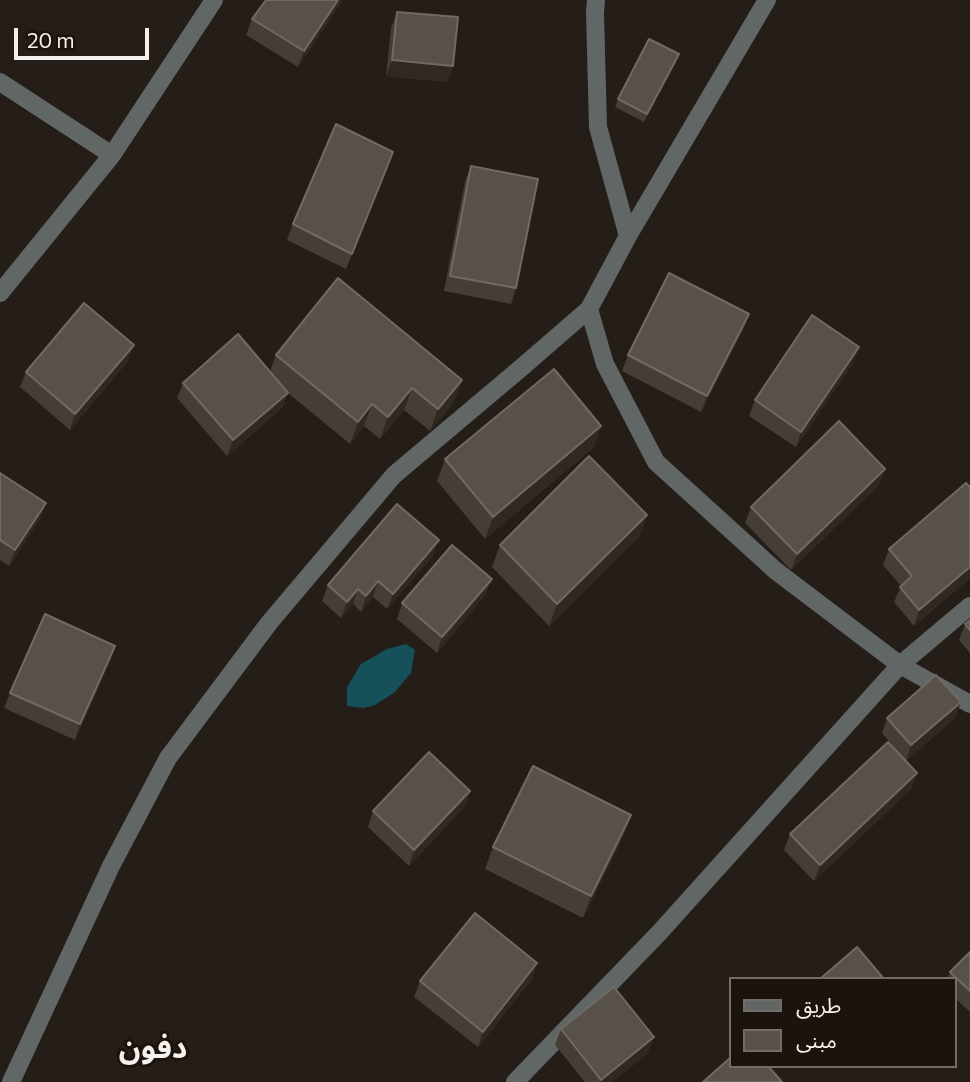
<!DOCTYPE html>
<meta charset="utf-8">
<style>
body{margin:0}
#map{position:relative;width:970px;height:1082px;overflow:hidden;background:#251d17;font-family:Commissioner,"Noto Sans Arabic",sans-serif}
canvas{display:block}
.legend{position:absolute;left:729px;top:977px;width:228px;height:91px;box-sizing:border-box;background:#1b140e;border:2px solid #736c67;margin:0;padding:9px 12px;list-style:none;font-size:21px;color:#f6f0ec}
.legend li{display:flex;align-items:center;gap:14px;height:35px}
.legend b{width:35px;border:2px solid #736c67}
.scale{position:absolute;left:14px;top:28px;width:135px;height:32px;box-sizing:border-box;border:4px solid #f6f0ec;border-top:0;padding-left:9px;font-size:21px;line-height:24px;white-space:nowrap;color:#f6f0ec;-webkit-text-stroke:5px #1b140e;paint-order:stroke}
</style>
<div id="map">
<canvas width="970" height="1082"></canvas>
<ul class="legend">
<li><b style="height:9px;background:#616765"></b>طريق</li>
<li><b style="height:19px;background:#57514a"></b>مبنى</li>
</ul>
<div class="scale">20 m</div>
</div>
<script>
const g = document.querySelector('canvas').getContext('2d');
g.lineJoin = 'round';
function paint(path, color) {
  g.fillStyle = color;
  g.fill(path, 'evenodd');
}
function shape(rows) {
  const path = new Path2D();
  for (const r of rows) {
    path.moveTo(r[0], r[1]);
    for (let i = 2; i < r.length; i += 2) path.lineTo(r[i], r[i + 1]);
  }
  return path;
}
function strokePath(path, color, width, dash) {
  g.strokeStyle = color;
  g.lineWidth = width;
  g.lineCap = dash ? 'butt' : 'round';
  g.setLineDash(dash || []);
  g.stroke(path);
}
function drawText(font, color, halo, rows, align = 'center') {
  g.font = font + ' Commissioner,"Noto Sans Arabic",sans-serif';
  g.lineWidth = 6;
  g.setLineDash([]);
  g.textBaseline = 'middle';
  g.strokeStyle = halo;
  g.fillStyle = color;
  for (const [text, x, y, turn = 0] of rows) {
    g.save();
    g.translate(x, y);
    g.rotate((+turn || 0) * Math.PI / 180);
    g.textAlign = isNaN(turn) ? turn : align;
    if (halo) g.strokeText(text, 0, 0);
    g.fillText(text, 0, 0);
    g.restore();
  }
}
paint(shape([
 [406,644,415,650,411,673,395,692,375,705,364,708,347,706,347,687,361,664,387,649]
]), '#15505b');
strokePath(shape([
 [596,0,595,13,598,127,628,236],
 [0,82,112,155],
 [0,293,112,155,214,0],
 [589,309,605,364,656,462,776,571,900,665,970,704],
 [11,1082,111,866,168,758,269,623,394,475,521,368,589,309,628,236,767,0],
 [515,1082,659,933,900,665,970,606]
]), '#616765', 18);
paint(shape([
 [341,2,298,67,246,35,252,19],
 [397,12,453,66,447,82,386,76,391,28],
 [679,54,676,62,644,122,615,107,618,99],
 [393,152,346,269,287,240,293,224],
 [471,166,516,288,511,304,444,291,465,181],
 [749,314,743,330,701,412,622,371,628,355],
 [276,355,462,380,454,402,430,431,404,410,380,439,364,426,350,444,288,393,282,408,227,456,177,398,183,383,270,371],
 [128,361,70,430,20,387,26,372],
 [853,363,796,447,749,416,755,400],
 [601,426,593,448,485,539,437,481,445,459],
 [0,473,46,503,40,519,9,566,0,560],
 [879,485,791,570,745,523,751,507],
 [970,487,970,578,914,626,894,602,901,586,883,565,889,549],
 [647,515,639,537,549,626,492,567,500,545],
 [433,556,387,609,373,597,361,612,353,604,341,618,322,601,328,585],
 [486,594,437,653,397,619,402,603],
 [970,620,970,653,959,640,965,624],
 [115,646,110,661,75,740,4,708,10,693],
 [887,718,955,718,906,761,917,773,911,789,814,881,784,850,790,834,905,760,882,733],
 [470,791,465,806,409,866,368,827,373,811],
 [623,837,583,918,485,869,493,847],
 [970,952,970,1012,954,997,954,979,948,979,950,972],
 [537,963,532,979,478,1047,414,997,420,981],
 [561,1029,648,1053,612,1082,585,1082,555,1045]
]), '#443e37');
paint(shape([
 [338,0,342,0,298,67,304,51],
 [679,54,676,62,644,122,647,114],
 [392,60,453,66,447,82,386,76],
 [749,314,743,330,701,412,707,396],
 [134,345,128,361,70,430,75,414],
 [859,347,853,363,796,447,801,432],
 [462,380,454,402,430,431,438,409],
 [412,388,404,410,380,439,388,417],
 [288,393,282,408,227,456,233,440],
 [372,404,364,426,350,444,358,422],
 [601,426,593,448,485,539,493,517],
 [885,469,879,485,791,570,797,554],
 [46,503,40,519,9,566,15,550],
 [647,515,639,537,549,626,557,604],
 [439,540,433,556,387,609,393,594],
 [970,567,970,578,914,626,919,610],
 [492,579,486,594,437,653,442,637],
 [378,581,373,597,361,612,366,596],
 [358,589,353,604,341,618,347,602],
 [115,646,110,661,75,740,80,724],
 [961,702,955,718,906,761,911,745],
 [917,773,911,789,814,881,820,865],
 [470,791,465,806,409,866,414,850],
 [631,815,623,837,583,918,591,896],
 [537,963,532,979,478,1047,483,1032],
 [654,1037,648,1053,612,1082,600,1082,601,1080]
]), '#302922');
const building = shape([
 [266,0,338,0,304,51,252,19,266,0],
 [397,12,458,17,453,66,392,60,397,12],
 [649,39,679,54,647,114,618,99,649,39],
 [336,124,393,152,352,254,293,224,336,124],
 [471,166,538,179,516,288,450,276,471,166],
 [669,273,749,314,707,396,628,355,669,273],
 [338,278,462,380,438,409,412,388,388,417,372,404,358,422,276,355,338,278],
 [84,303,134,345,75,414,26,372,84,303],
 [812,315,859,347,801,432,755,400,812,315],
 [238,334,288,393,233,440,183,383,238,334],
 [554,369,601,426,493,517,445,459,554,369],
 [839,421,885,469,797,554,751,507,839,421],
 [589,456,647,515,557,604,500,545,589,456],
 [0,473,46,503,15,550,0,540,0,473],
 [966,483,970,487,970,567,919,610,900,587,912,576,889,549,966,483],
 [397,504,439,540,393,594,378,581,366,596,358,589,347,602,328,585,397,504],
 [452,545,492,579,442,637,402,603,452,545],
 [45,614,115,646,80,724,10,693,45,614],
 [970,620,970,630,965,624,970,620],
 [936,675,961,702,911,745,887,718,936,675],
 [888,742,917,773,820,865,790,834,888,742],
 [429,752,470,791,414,850,373,811,429,752],
 [533,766,631,815,591,896,493,847,533,766],
 [475,913,537,963,483,1032,420,981,475,913],
 [857,947,884,979,820,979,857,947],
 [970,952,970,991,950,972,970,952],
 [614,987,654,1037,601,1080,561,1029,614,987],
 [730,1058,730,1066,768,1066,782,1082,703,1082,730,1058]
]);
paint(building, '#57514a');
strokePath(building, '#706a64', 2);
drawText('bold 30px', '#f6f0ec', '#1b140e', [
 ["دفون",153,1048]
]);
</script>
